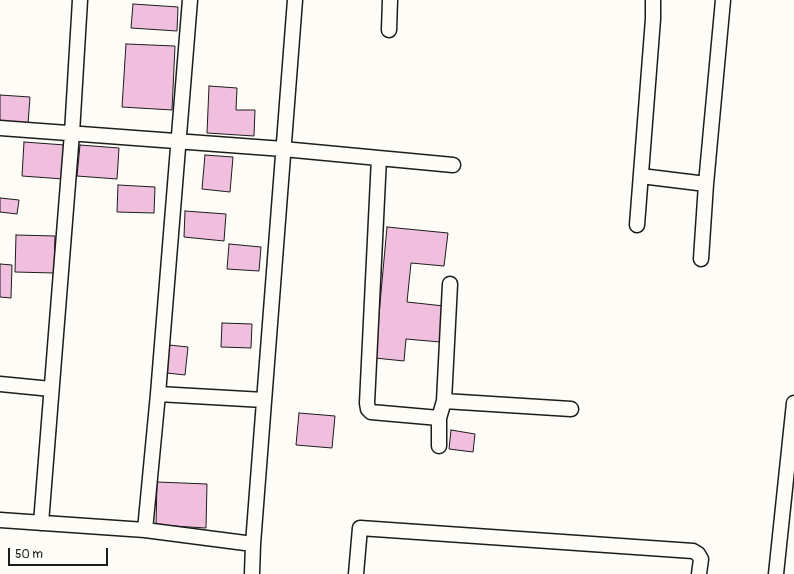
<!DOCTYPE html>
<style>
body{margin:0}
#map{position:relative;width:794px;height:574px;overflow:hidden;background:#fdfcf7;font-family:Pangolin,sans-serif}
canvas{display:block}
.scale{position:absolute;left:8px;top:548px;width:100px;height:18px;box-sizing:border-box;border:2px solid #1c1c1c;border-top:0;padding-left:5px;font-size:12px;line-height:14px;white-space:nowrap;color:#1c1c1c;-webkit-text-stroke:3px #fdfcf7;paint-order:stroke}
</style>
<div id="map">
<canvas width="794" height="574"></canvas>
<div class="scale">50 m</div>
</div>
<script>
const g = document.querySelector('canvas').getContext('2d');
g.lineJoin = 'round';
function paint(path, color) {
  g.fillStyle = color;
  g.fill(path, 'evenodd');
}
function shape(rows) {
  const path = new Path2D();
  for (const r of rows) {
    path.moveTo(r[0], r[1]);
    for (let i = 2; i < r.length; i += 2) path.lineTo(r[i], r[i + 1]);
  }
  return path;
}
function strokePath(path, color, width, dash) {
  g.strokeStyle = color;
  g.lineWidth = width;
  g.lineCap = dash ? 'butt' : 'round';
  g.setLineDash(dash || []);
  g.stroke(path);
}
const building = shape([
 [133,4,178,7,177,31,131,28,133,4],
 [126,44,175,46,172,110,122,107,126,44],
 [209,86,237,88,236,110,255,110,254,136,207,133,209,86],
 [0,95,30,97,28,124,0,121,0,95],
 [24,142,65,145,63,179,22,176,24,142],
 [80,145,119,148,117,179,77,176,80,145],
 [205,155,233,157,230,192,202,189,205,155],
 [118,185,155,187,154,213,117,212,118,185],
 [0,198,19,200,17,214,0,212,0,198],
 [185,211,226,214,224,241,184,237,185,211],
 [387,227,448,233,444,266,411,263,407,302,444,306,440,342,406,339,404,361,375,358,387,227],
 [16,235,55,236,54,273,15,272,16,235],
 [229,244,261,247,259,271,227,269,229,244],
 [0,264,12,265,11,298,0,297,0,264],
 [222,323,252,324,251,348,221,347,222,323],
 [169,345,188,347,185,375,167,373,169,345],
 [299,413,335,416,332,448,296,445,299,413],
 [451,430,475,434,473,452,449,449,451,430],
 [157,482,207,484,206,528,156,525,157,482]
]);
paint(building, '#f1bfde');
strokePath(building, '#1c1c1c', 1);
const minor = shape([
 [389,30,390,0],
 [0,128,283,149,453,165],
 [379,158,367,403,368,409,371,412,439,418],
 [641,176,706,184],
 [637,225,653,19,653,0],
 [701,259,706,184,723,0],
 [0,384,51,389],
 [158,394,190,0],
 [444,401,571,409],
 [439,446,439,418,444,401,450,284],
 [0,520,145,530,253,544],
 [41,523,72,133,80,0],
 [145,530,158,394,264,400],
 [252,574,253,544,295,0],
 [356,574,360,528,693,551,698,554,701,559,699,574],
 [776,574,794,403]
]);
strokePath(minor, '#1c1c1c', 17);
strokePath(minor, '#fdfcf7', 14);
</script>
